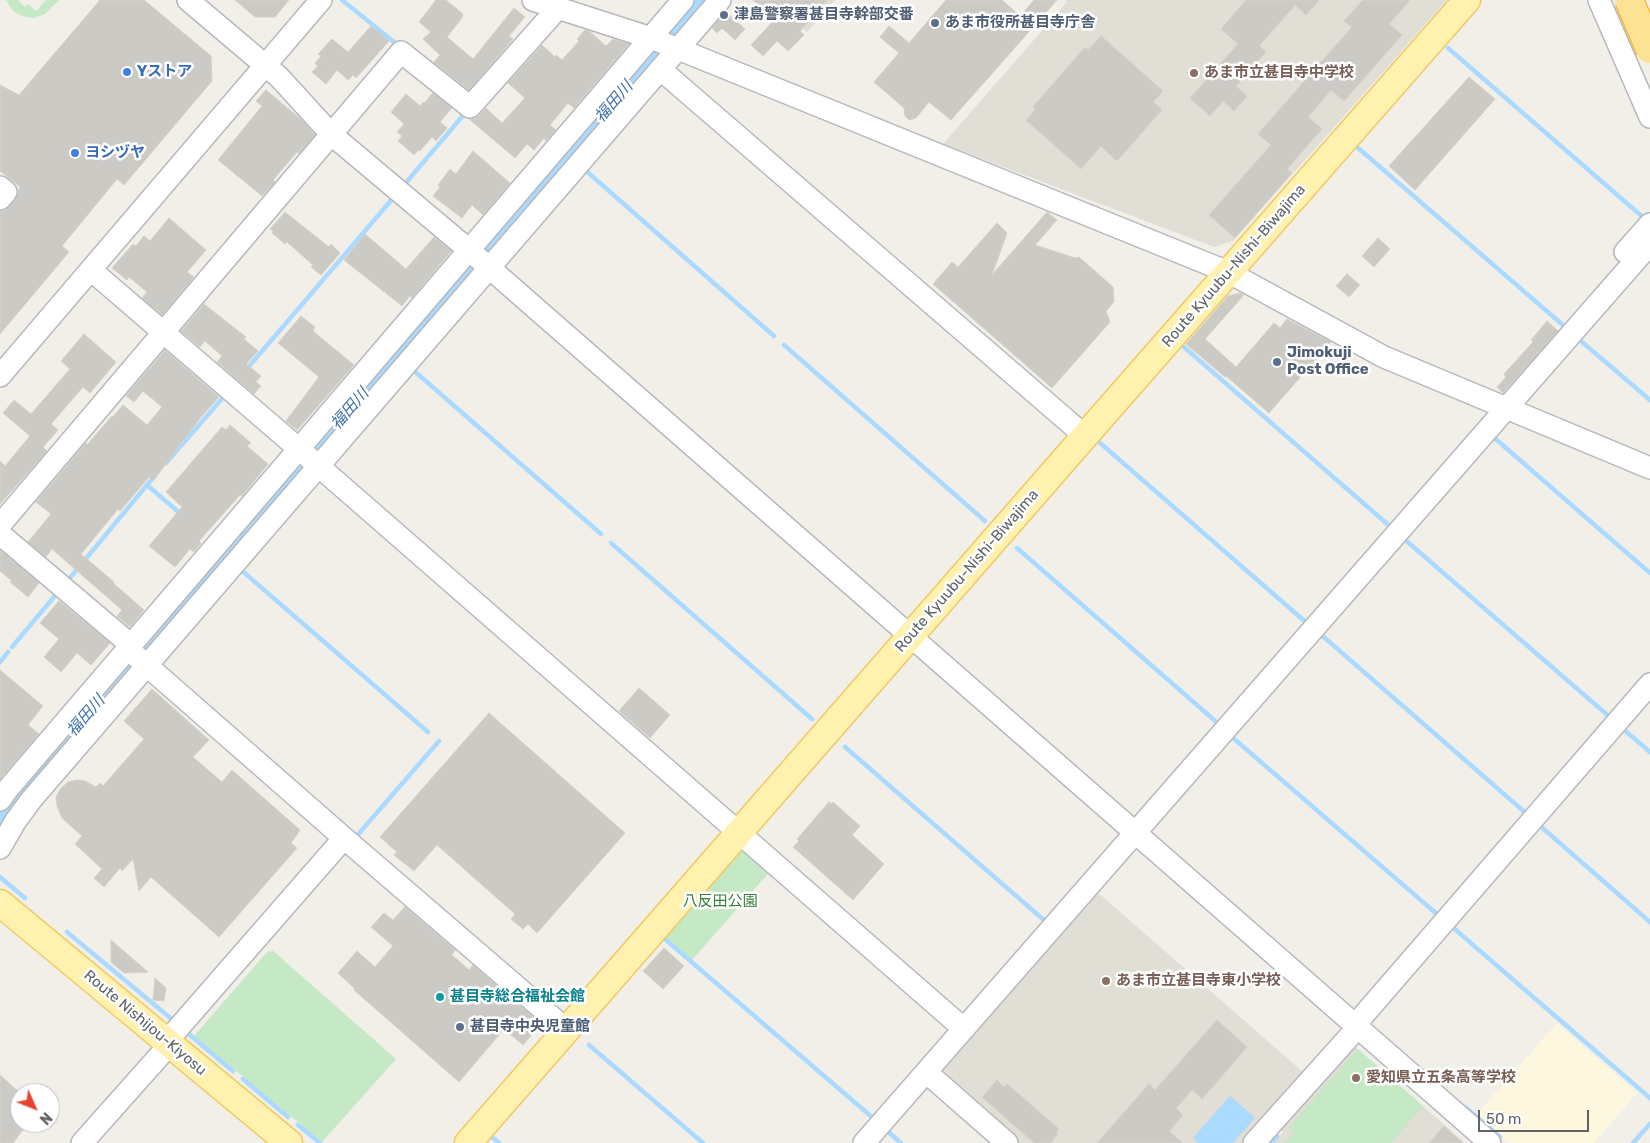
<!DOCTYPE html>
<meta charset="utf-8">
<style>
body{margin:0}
#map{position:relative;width:1650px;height:1143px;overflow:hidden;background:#f1efe8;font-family:Rubik,sans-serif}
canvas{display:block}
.north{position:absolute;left:10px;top:1083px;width:50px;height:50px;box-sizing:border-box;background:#fff;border:1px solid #bfc1c3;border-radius:50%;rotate:134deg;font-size:14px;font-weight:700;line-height:20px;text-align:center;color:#5f6368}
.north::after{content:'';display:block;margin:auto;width:18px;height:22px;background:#ea4335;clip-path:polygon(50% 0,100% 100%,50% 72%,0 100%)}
.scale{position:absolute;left:1478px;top:1110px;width:111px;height:22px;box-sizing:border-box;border:2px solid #5f6368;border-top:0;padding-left:6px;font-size:15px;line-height:18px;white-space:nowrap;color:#5f6368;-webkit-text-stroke:4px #fff;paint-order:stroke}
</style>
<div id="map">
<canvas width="1650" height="1143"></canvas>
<div class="north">N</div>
<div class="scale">50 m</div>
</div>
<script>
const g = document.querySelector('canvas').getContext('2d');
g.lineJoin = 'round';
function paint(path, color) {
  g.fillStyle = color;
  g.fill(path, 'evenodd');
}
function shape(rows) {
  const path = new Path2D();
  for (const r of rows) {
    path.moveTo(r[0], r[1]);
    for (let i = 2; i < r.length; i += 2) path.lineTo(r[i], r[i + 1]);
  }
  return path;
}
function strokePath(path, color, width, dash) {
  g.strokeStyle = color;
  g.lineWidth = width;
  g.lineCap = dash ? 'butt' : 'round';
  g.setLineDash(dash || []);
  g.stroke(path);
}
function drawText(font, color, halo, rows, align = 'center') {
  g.font = font + ' Rubik,"Noto Sans JP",sans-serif';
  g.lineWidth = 5;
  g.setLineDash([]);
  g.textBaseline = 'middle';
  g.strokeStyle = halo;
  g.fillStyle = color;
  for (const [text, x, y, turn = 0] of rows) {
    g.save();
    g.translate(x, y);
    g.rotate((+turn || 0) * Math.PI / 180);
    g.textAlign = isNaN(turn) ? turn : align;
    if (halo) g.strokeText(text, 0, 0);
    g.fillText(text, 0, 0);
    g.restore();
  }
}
paint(shape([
 [1557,1023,1637,1093,1594,1143,1510,1143,1477,1114]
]), '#fef7e0');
paint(shape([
 [776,0,835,0,807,32,780,11],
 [1065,0,1447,0,1233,241,1214,247,943,144,1067,2],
 [1095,890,1303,1072,1303,1078,1246,1143,1014,1143,937,1075],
 [1352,1044,1465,1143,1273,1143,1283,1132,1277,1126]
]), '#e1ded6');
paint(shape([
 [6,0,18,0,25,7,28,4,36,11,46,0,59,0,45,14,33,18,22,16,13,11],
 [748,843,774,867,692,960,666,937],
 [272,950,396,1059,322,1142,194,1036,268,951,270,952],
 [1358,1049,1423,1106,1391,1143,1284,1143,1294,1132,1289,1127]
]), '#c5e8c5');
paint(shape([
 [691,0,711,0,0,834,0,807],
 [1230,1096,1255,1118,1233,1143,1198,1143,1193,1138]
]), '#aadaff');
strokePath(shape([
 [342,0,399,46],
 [1448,48,1645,219],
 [1357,147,1564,326],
 [584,169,774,336],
 [404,185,466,112],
 [1582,342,1650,400],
 [784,345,985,521],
 [1184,347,1393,529],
 [412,369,601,534],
 [245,371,394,197],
 [1491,435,1650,573],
 [1099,442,1309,625],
 [166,463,226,394],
 [155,476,147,485,182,515],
 [1403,538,1612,719],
 [611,543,812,719],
 [1017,548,1221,726],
 [240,569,428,732],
 [69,579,147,485],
 [1318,632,1528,815],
 [12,647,58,592],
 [0,662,8,652],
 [1622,728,1650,752],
 [1232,737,1438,915],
 [845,747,1045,921],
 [1538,824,1650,922],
 [355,838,439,741],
 [0,877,25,898],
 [1450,925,1650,1098],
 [67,932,174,1021],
 [666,940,873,1118],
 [185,1031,233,1071],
 [589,1045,703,1143],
 [243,1079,288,1117],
 [1465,1107,1500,1137],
 [298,1125,320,1143],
 [885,1129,901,1143],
 [492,1137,499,1143],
 [1271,1143,1277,1136],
 [1633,1143,1650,1124]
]), '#aadaff', 4.5);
const building = shape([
 [100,0,144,0,211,56,212,81,124,185,117,179,62,246,69,252,0,334,0,211,5,211,9,207,15,200,20,187,0,171,0,85,19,95,100,0],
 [235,0,289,0,275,17,255,17,235,0],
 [436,0,446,0,463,14,462,18,447,37,473,59,514,8,525,17,509,36,513,39,469,90,436,64,434,62,440,55,423,39,431,32,419,22,436,0],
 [753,0,827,0,800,31,804,35,788,51,777,41,763,56,751,45,775,19,762,9,763,8,753,0],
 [946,0,1002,0,1020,16,1034,0,1057,0,951,120,929,102,916,118,909,120,905,116,904,108,874,82,899,53,880,37,889,26,909,43,946,0],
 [1246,0,1319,0,1306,15,1295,5,1259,46,1266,52,1236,86,1247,96,1234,111,1223,101,1210,116,1190,98,1238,44,1221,29,1246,0],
 [1363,0,1410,0,1389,24,1402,35,1344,101,1331,90,1308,117,1322,129,1287,169,1292,173,1235,238,1209,215,1271,145,1258,134,1352,27,1344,21,1363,0],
 [726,12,745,29,735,40,722,28,717,33,712,28,726,12],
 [371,26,389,41,356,78,353,75,348,80,337,70,326,84,312,72,318,66,315,63,321,56,318,54,332,39,348,52,371,26],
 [585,30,589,31,606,46,613,39,629,44,574,108,568,103,550,125,556,130,546,141,544,138,534,150,527,144,515,158,469,119,475,119,479,116,486,108,502,123,525,98,508,83,542,45,555,57,556,55,562,60,579,41,577,39,585,30],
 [1101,36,1163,91,1153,102,1162,110,1117,161,1101,146,1081,169,1026,120,1035,110,1033,107,1085,47,1088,50,1101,36],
 [1469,77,1495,99,1415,190,1389,166,1469,77],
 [266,90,303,121,315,135,299,153,297,152,273,180,275,182,262,196,218,160,262,106,256,101,266,90],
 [433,93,452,108,440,122,447,128,436,141,432,137,420,151,418,150,414,155,398,141,402,136,397,132,404,124,391,112,406,94,420,106,423,102,424,103,433,93],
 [473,151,510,183,483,215,472,205,462,218,433,196,440,187,438,185,450,169,456,174,473,151],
 [285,212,329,247,331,244,340,253,321,275,311,267,313,265,287,242,285,244,272,233,273,231,270,229,285,212],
 [1047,212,1057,220,1035,245,1075,258,1079,257,1113,287,1114,302,1106,311,1110,322,1052,388,933,284,952,262,958,267,997,223,1007,233,992,275,1047,212],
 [169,218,206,250,187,272,194,277,162,315,142,298,147,292,129,277,127,280,112,268,133,244,136,246,144,236,150,241,169,218],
 [365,234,406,269,434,237,451,251,412,298,410,296,402,306,344,260,365,234],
 [1378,238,1390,249,1374,267,1362,256,1378,238],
 [1347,274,1360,285,1349,297,1336,286,1347,274],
 [1240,293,1244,295,1205,339,1236,367,1274,323,1280,328,1287,319,1331,342,1269,413,1226,376,1225,377,1186,344,1228,296,1240,293],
 [204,304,246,337,244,339,258,351,246,364,261,376,256,382,261,386,254,394,217,362,222,356,205,341,200,347,181,331,204,304],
 [301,316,315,327,313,331,354,365,297,430,286,421,319,377,278,343,301,316],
 [1547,321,1558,331,1503,393,1497,387,1506,377,1504,374,1533,342,1531,340,1547,321],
 [84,334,116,362,90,393,83,387,51,424,58,430,43,447,47,451,0,504,0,461,5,466,30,436,3,413,14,400,31,414,70,369,61,361,84,334],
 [165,350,219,397,201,417,153,481,149,477,120,511,118,509,81,554,114,582,113,583,144,610,130,627,117,616,122,610,52,549,46,557,28,542,51,514,36,502,86,443,87,445,112,416,113,417,123,405,147,425,162,407,143,391,134,402,126,396,165,350],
 [230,425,251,443,247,446,268,464,242,496,240,495,199,541,201,543,194,552,190,549,175,567,149,546,182,507,166,492,222,427,226,430,230,425],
 [0,550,39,583,28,597,10,582,12,581,0,571,0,550],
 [59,601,110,643,91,665,77,653,61,672,44,657,59,639,40,623,59,601],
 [0,670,43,706,28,725,39,734,0,779,0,670],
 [639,688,670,715,650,738,619,711,639,688],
 [152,689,209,740,193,757,222,782,232,770,300,830,291,843,297,848,219,937,151,877,139,891,133,859,122,871,120,868,104,887,94,878,102,869,75,844,82,836,62,818,57,806,56,797,61,788,68,782,77,780,85,781,96,787,100,783,103,786,144,739,124,721,152,689],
 [489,713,625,833,537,933,528,924,523,929,511,919,515,914,437,845,414,871,394,855,397,852,380,837,489,713],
 [829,802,832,804,833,802,860,826,852,835,884,864,853,900,793,847,799,841,797,839,829,802],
 [405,907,455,950,452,955,469,970,473,965,541,1024,523,1045,504,1029,459,1082,354,990,355,989,338,973,357,951,375,967,393,946,371,927,384,913,393,920,405,907],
 [111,940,148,972,124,973,111,962,111,940],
 [664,948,684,966,663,989,643,971,664,948],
 [155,978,166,988,164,1001,153,1000,155,978],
 [1217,1020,1247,1047,1202,1099,1192,1090,1176,1108,1183,1115,1169,1131,1183,1143,1097,1143,1149,1084,1155,1090,1217,1020],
 [0,1075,20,1093,20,1123,28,1123,13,1143,0,1143,0,1075],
 [997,1080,1004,1087,1007,1084,1059,1129,1056,1133,1058,1134,1050,1143,1034,1143,982,1097,997,1080],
 [1444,1126,1463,1143,1429,1143,1444,1126]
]);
paint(building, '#cccac5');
strokePath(building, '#d6d1c6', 1);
const minor = shape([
 [188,0,279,77,332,135,469,250,1490,1143],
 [533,0,651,38,1228,272,1384,357,1650,468],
 [1599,0,1650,117],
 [660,69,1085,436],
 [0,187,6,192,0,199],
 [1625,252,1650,224],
 [91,270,299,449,964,1029],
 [0,376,321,0],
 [0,525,401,52,470,107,558,8],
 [0,534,131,645],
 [136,656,344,838,567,1030],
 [0,800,7,790,683,0],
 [0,848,15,822,31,800,720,0],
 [1355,1025,1650,684],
 [167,1041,344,838],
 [926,1072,1007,1143],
 [82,1143,170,1044],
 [864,1143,1650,244],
 [1254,1143,1358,1027]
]);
const major = shape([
 [0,903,289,1143],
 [468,1143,1085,436,1467,0]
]);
strokePath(minor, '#b5b8bc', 24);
strokePath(major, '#f2c960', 29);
strokePath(minor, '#fff', 21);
strokePath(major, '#fff2af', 26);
const highwayBridge = shape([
 [1629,0,1650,49]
]);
strokePath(highwayBridge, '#f9ab00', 30, []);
strokePath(highwayBridge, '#fde293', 28);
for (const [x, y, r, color] of [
 [724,15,5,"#5c6f8a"],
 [935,23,5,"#5c6f8a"],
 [127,72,5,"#3f7fe0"],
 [1194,73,5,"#8d6e63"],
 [75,153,5,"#3f7fe0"],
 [1277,362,5,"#5c6f8a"],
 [1106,981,5,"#8d6e63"],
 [440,997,5,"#0f9aa8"],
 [460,1027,5,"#5c6f8a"],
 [1356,1078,5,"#8d6e63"]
]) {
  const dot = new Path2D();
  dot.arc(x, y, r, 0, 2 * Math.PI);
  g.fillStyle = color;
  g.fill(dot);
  strokePath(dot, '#fff', 2);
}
drawText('bold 15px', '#4e5e75', '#fff', [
 ["津島警察署甚目寺幹部交番",734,15],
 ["あま市役所甚目寺庁舎",945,23],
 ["Jimokuji",1287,353],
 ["Post Office",1287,370],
 ["甚目寺中央児童館",470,1027]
], 'left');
drawText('bold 15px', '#366cbe', '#fff', [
 ["Yストア",137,72],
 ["ヨシヅヤ",85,153]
], 'left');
drawText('bold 15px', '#785e54', '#fff', [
 ["あま市立甚目寺中学校",1204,73],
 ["あま市立甚目寺東小学校",1116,981],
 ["愛知県立五条高等学校",1366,1078]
], 'left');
drawText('15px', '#5f6368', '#fff', [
 ["Route Kyuubu-Nishi-Biwajima",1234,266,-49],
 ["Route Kyuubu-Nishi-Biwajima",967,571,-49],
 ["Route Nishijou-Kiyosu",145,1023,40]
]);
drawText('15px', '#348238', '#fff', [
 ["八反田公園",720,902]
]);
drawText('bold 15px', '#0d838f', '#fff', [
 ["甚目寺総合福祉会館",450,997]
], 'left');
drawText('italic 16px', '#4174aa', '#fff', [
 ["福田川",614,102,-49],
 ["福田川",350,409,-49],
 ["福田川",86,716,-49]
]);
</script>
